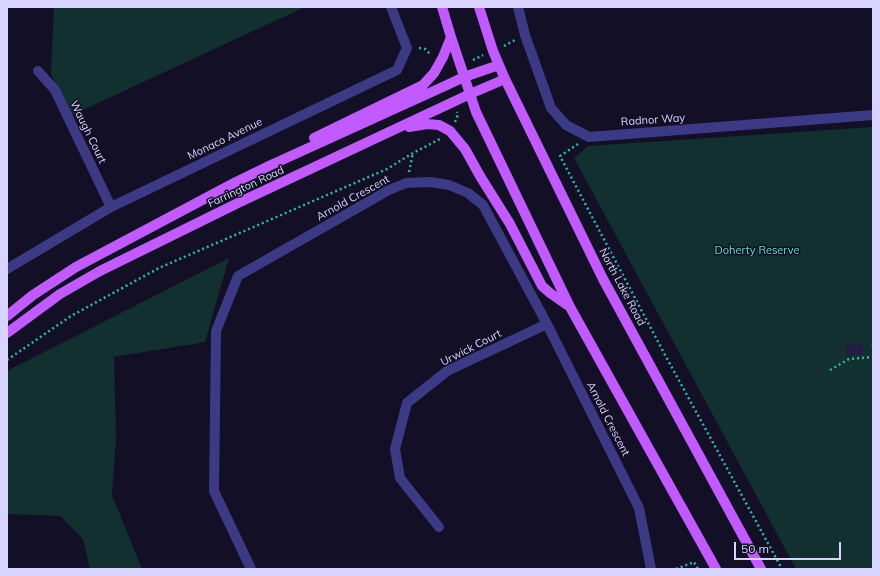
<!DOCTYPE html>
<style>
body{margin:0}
#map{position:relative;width:880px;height:576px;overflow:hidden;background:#130f26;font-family:Mulish,sans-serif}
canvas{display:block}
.frame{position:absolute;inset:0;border:8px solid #d9d4ff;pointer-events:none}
.scale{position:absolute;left:734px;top:542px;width:107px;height:18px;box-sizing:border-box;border:2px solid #d9d4ff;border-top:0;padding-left:5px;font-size:12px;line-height:14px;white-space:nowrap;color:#d9d4ff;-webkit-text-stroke:3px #130f26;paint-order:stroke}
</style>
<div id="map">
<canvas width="880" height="576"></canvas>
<div class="frame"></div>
<div class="scale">50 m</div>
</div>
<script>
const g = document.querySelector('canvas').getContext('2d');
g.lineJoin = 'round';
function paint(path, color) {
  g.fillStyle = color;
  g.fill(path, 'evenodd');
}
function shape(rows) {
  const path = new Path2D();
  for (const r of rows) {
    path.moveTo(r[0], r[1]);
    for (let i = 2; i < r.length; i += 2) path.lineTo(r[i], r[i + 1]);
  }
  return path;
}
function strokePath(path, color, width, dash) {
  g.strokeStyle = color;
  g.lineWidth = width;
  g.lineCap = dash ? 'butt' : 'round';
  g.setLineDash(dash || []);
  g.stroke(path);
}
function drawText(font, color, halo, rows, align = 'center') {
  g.font = font + ' Mulish,sans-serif';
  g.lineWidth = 3;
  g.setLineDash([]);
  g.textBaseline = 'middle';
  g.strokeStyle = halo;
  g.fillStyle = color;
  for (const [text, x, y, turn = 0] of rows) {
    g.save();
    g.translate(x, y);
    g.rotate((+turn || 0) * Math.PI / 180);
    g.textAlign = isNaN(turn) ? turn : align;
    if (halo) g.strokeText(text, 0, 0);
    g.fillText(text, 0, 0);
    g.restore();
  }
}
paint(shape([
 [54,7,305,7,70,116,51,74],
 [873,127,873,569,796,569,574,158,588,146],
 [229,258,205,342,114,357,116,438,112,495,142,569,90,569,83,539,60,516,7,514,7,373,9,370]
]), '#12302f');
paint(shape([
 [862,344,863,354,846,355,846,345]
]), '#241b47');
strokePath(shape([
 [504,46,515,40],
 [419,48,425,49,431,55],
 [473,60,483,55],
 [455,122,458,115,457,112],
 [578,144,560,156,664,353,782,569],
 [409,172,413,153],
 [873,344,873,346],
 [7,360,71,316,159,268,387,169,413,153,440,139],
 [830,370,849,359,873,357],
 [676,569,694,562,698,569]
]), '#2fb8b0', 2.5, [2, 3]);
strokePath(shape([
 [518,7,525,35,551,108,566,125,589,137,873,115],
 [38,71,55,90,111,207],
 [7,269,111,207,397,70,407,48,391,7],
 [439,527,400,478,395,449,407,403,447,371,547,324],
 [251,569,214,491,216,331,238,276,389,190,406,183,430,182,449,185,468,193,483,205,547,324,639,508,651,569]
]), '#3d3a85', 10);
strokePath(shape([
 [442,7,451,37,476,112,570,307,716,569],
 [479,7,493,51,505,79,603,279,761,569],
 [409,127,427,124,439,125,450,131,465,149,480,176,510,224,542,286,550,293,570,307],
 [314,138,423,85,434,73,443,57,451,37],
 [7,316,33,295,76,267,236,182,271,165,447,85,464,77,499,65],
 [7,333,60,294,100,271,240,202,470,94,505,79]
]), '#c25bff', 10);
drawText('11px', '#d9d4ff', '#130f26', [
 ["Radnor Way",653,120,-4],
 ["Waugh Court",88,132,64],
 ["Monaco Avenue",225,139,-26],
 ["Farrington Road",246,187,-25],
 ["Arnold Crescent",353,198,-29],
 ["North Lake Road",622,287,62],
 ["Urwick Court",471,348,-27],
 ["Arnold Crescent",608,419,63]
]);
drawText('11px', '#5fe0c0', '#130f26', [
 ["Doherty Reserve",757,251]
]);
</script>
